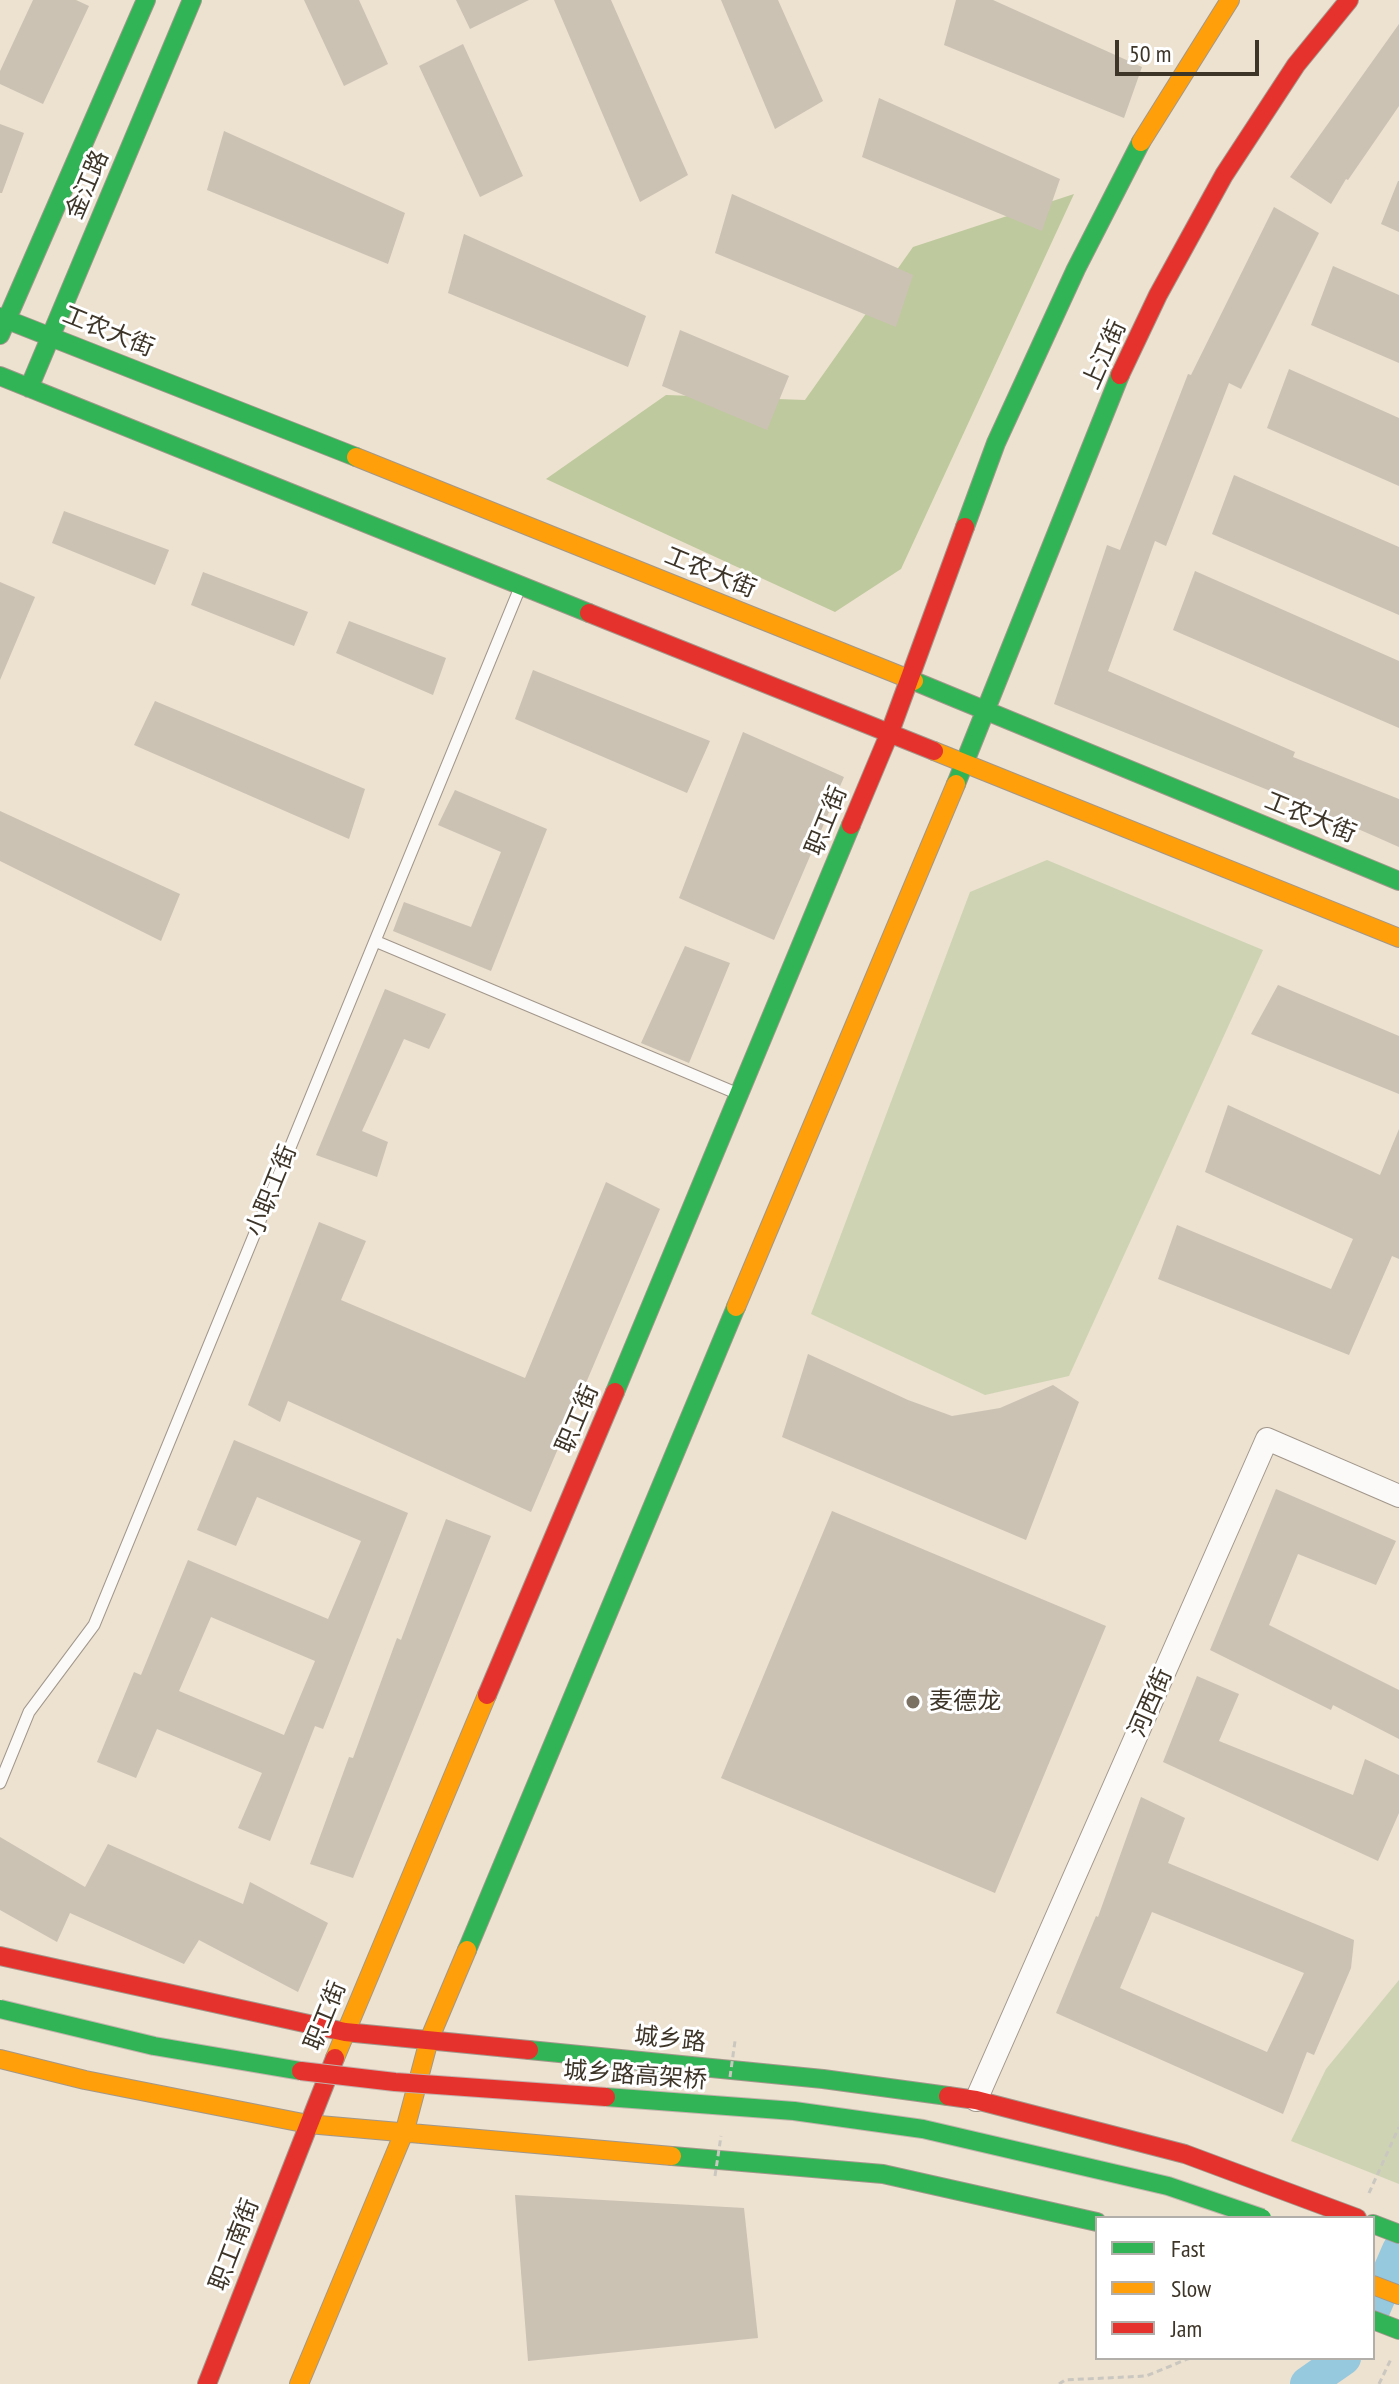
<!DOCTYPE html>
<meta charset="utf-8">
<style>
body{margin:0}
#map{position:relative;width:1399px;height:2384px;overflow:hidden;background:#ede1d0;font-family:"PT Sans Narrow",sans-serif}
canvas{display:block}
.legend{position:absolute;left:1095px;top:2216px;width:280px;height:144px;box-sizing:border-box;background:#fff;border:2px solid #b2aea9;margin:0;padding:10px 14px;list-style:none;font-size:24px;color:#3e3529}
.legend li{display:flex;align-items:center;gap:16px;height:40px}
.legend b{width:40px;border:2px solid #b2aea9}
.scale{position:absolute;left:1115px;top:40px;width:144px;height:36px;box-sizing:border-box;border:4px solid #3e3529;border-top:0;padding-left:10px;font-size:24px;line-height:28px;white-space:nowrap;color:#3e3529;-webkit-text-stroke:6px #fff;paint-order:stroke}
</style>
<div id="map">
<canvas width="1399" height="2384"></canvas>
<ul class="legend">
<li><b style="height:10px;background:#30b455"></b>Fast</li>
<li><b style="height:10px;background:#ff9f0a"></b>Slow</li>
<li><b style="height:10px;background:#e5322d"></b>Jam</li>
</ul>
<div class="scale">50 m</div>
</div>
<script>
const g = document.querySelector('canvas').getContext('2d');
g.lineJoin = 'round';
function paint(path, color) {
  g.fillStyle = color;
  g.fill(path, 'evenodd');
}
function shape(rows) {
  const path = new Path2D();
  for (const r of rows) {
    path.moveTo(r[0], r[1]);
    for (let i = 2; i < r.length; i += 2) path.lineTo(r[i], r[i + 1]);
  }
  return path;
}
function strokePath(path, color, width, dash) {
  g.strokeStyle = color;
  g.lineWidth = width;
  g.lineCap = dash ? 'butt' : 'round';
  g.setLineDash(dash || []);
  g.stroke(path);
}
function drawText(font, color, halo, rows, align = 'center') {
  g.font = font + ' "PT Sans Narrow","Noto Sans SC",sans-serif';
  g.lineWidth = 6;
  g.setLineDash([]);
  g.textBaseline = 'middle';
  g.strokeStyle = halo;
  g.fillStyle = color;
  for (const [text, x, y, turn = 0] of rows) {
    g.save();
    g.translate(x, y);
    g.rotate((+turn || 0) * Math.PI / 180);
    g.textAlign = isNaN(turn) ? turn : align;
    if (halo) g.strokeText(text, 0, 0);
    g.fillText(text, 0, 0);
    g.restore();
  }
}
paint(shape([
 [1047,860,1263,950,1069,1376,985,1395,811,1314,970,892],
 [1399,1980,1399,2184,1291,2141,1326,2069]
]), '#ced4b3');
paint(shape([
 [1074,194,901,569,835,612,546,479,666,395,805,400,913,247]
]), '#bec99d');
strokePath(shape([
 [1373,2310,1399,2250],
 [1307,2384,1344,2358]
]), '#96c8de', 34);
paint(shape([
 [33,0,76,0,89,6,43,104,0,84,0,71],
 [304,0,359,0,388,64,344,86],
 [456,0,529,0,470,29],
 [554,0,611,0,688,175,640,202],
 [721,0,778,0,823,101,775,129],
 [956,0,993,0,1142,67,1124,118,944,45],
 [1399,24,1399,106,1348,180,1346,179,1331,204,1290,177],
 [463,44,523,176,480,197,419,66],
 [879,98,1060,179,1042,231,862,157],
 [0,124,24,133,2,193,0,193],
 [224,131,405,213,388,264,207,190],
 [1398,181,1399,181,1399,232,1381,224],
 [732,194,913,275,896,327,715,253],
 [1274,207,1319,233,1241,389,1229,383,1166,546,1155,541,1108,671,1295,752,1293,757,1399,799,1399,847,1283,796,1054,704,1107,545,1120,550,1188,374,1191,375],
 [464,234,646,316,628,367,448,293],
 [1333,266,1399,295,1399,363,1311,325],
 [680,330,789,376,767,430,662,386],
 [1289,369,1399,418,1399,486,1267,428],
 [1234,475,1399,547,1399,615,1212,534],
 [64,511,169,550,155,585,52,543],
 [1195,571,1399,661,1399,728,1173,630],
 [203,572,308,612,294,646,191,605],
 [0,582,35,597,0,680],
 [349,621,446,658,433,695,336,653],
 [533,670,710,741,687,793,515,719],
 [155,701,365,789,349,839,134,745],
 [743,732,844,777,774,940,679,898],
 [455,790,547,829,491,971,393,931,404,902,471,927,501,852,438,825],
 [0,811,180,894,161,941,0,861],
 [685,946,730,963,689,1063,641,1043],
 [1278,985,1399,1036,1399,1094,1251,1034],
 [385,989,446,1014,429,1049,404,1039,362,1131,388,1142,377,1177,316,1155],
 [1228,1105,1380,1175,1399,1129,1399,1259,1392,1256,1349,1355,1158,1279,1177,1225,1331,1289,1353,1239,1205,1172],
 [606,1182,660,1209,531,1512,288,1401,280,1422,248,1405,319,1222,366,1241,341,1300,525,1378],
 [808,1354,908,1400,952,1416,1000,1408,1053,1385,1079,1402,1026,1540,782,1437],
 [234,1440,408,1513,323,1729,315,1726,270,1841,238,1828,262,1773,157,1729,136,1778,97,1762,134,1672,141,1675,188,1560,328,1619,361,1541,257,1497,236,1546,197,1530],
 [211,1617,315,1661,284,1735,179,1691],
 [1276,1489,1396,1541,1376,1585,1298,1554,1269,1625,1399,1690,1399,1739,1333,1705,1331,1710,1210,1650],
 [832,1511,1106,1626,995,1893,721,1778],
 [446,1519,491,1536,353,1878,310,1864,349,1757,353,1758,397,1638,401,1640],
 [1197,1676,1239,1694,1219,1741,1353,1795,1365,1759,1399,1775,1399,1813,1378,1861,1163,1762],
 [1141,1797,1185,1818,1168,1863,1354,1940,1351,1968,1314,2055,1307,2052,1283,2114,1056,2013,1096,1916,1098,1917],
 [1152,1912,1304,1973,1267,2052,1120,1988],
 [0,1837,85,1887,108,1844,243,1904,250,1882,328,1923,298,1992,199,1940,184,1964,70,1913,57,1942,0,1910],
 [515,2195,744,2208,758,2338,528,2361]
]), '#cbc2b4');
const lane = shape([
 [375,941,736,1093],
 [0,1783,29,1712,94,1625,519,590]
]);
const street = shape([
 [976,2100,1267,1439,1399,1496]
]);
const fast = shape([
 [0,317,356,457],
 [0,335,146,0],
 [0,376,589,613],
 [29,388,192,0],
 [965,527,996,443,1076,269,1141,142],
 [914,681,1399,881],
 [956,784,1120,375],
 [615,1392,851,825],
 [467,1950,736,1307],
 [529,2050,823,2079,948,2096],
 [672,2156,883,2174,1097,2222],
 [1373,2224,1399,2234],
 [1373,2320,1399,2330]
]);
const slow = shape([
 [1141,142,1230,0],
 [356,457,914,681],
 [934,751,1399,938],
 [736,1307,956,784],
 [335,2058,487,1695],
 [0,2059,85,2080,308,2124,672,2156],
 [1373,2285,1399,2295],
 [299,2384,405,2130,429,2040,467,1950]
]);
const jam = shape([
 [1120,375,1158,295,1224,175,1296,65,1349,0],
 [589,613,934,751],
 [851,825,890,732,965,527],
 [487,1695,615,1392],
 [0,1956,345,2032,529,2050],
 [948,2096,976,2100,1185,2154,1357,2218],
 [207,2384,335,2058]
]);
strokePath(lane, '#a1978b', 13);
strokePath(street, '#a1978b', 24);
strokePath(fast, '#a1978b', 20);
strokePath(slow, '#a1978b', 20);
strokePath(jam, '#a1978b', 20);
strokePath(shape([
 [1369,2193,1399,2127],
 [1059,2384,1065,2380,1146,2376,1190,2358],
 [1379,2384,1391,2359]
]), '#cac7c0', 3, [6, 4]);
strokePath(lane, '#fcfaf8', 11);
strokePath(street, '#fcfaf8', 22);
strokePath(fast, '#30b455', 18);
strokePath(slow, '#ff9f0a', 18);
strokePath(jam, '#e5322d', 18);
const fastBridge = shape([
 [0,2009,154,2046,301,2071],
 [606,2097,794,2111,923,2129,1168,2186,1262,2218]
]);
const jamBridge = shape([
 [301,2071,395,2082,606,2097]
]);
strokePath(fastBridge, '#c2b1ab', 20, []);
strokePath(jamBridge, '#c2b1ab', 20, []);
strokePath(shape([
 [730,2077,735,2041],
 [715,2176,721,2136]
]), '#cac7c0', 3, [6, 4]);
strokePath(fastBridge, '#30b455', 18);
strokePath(jamBridge, '#e5322d', 18);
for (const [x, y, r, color] of [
 [913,1702,8,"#7b7163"]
]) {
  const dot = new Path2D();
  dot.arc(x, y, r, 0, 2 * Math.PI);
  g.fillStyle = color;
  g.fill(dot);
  strokePath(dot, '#fff', 3);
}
drawText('24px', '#3e3529', '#fff', [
 ["金江路",88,185,-67],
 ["工农大街",108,332,22],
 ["上江街",1105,355,-66],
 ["工农大街",710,573,22],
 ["工农大街",1310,818,22],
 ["职工街",827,821,-68],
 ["小职工街",272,1191,-68],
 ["职工街",578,1419,-67],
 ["河西街",1151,1703,-66],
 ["职工街",326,2016,-68],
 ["城乡路",670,2040,6],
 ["城乡路高架桥",635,2076,4],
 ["职工南街",235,2245,-69]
]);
drawText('24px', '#3e3529', '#fff', [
 ["麦德龙",929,1702]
], 'left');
</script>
